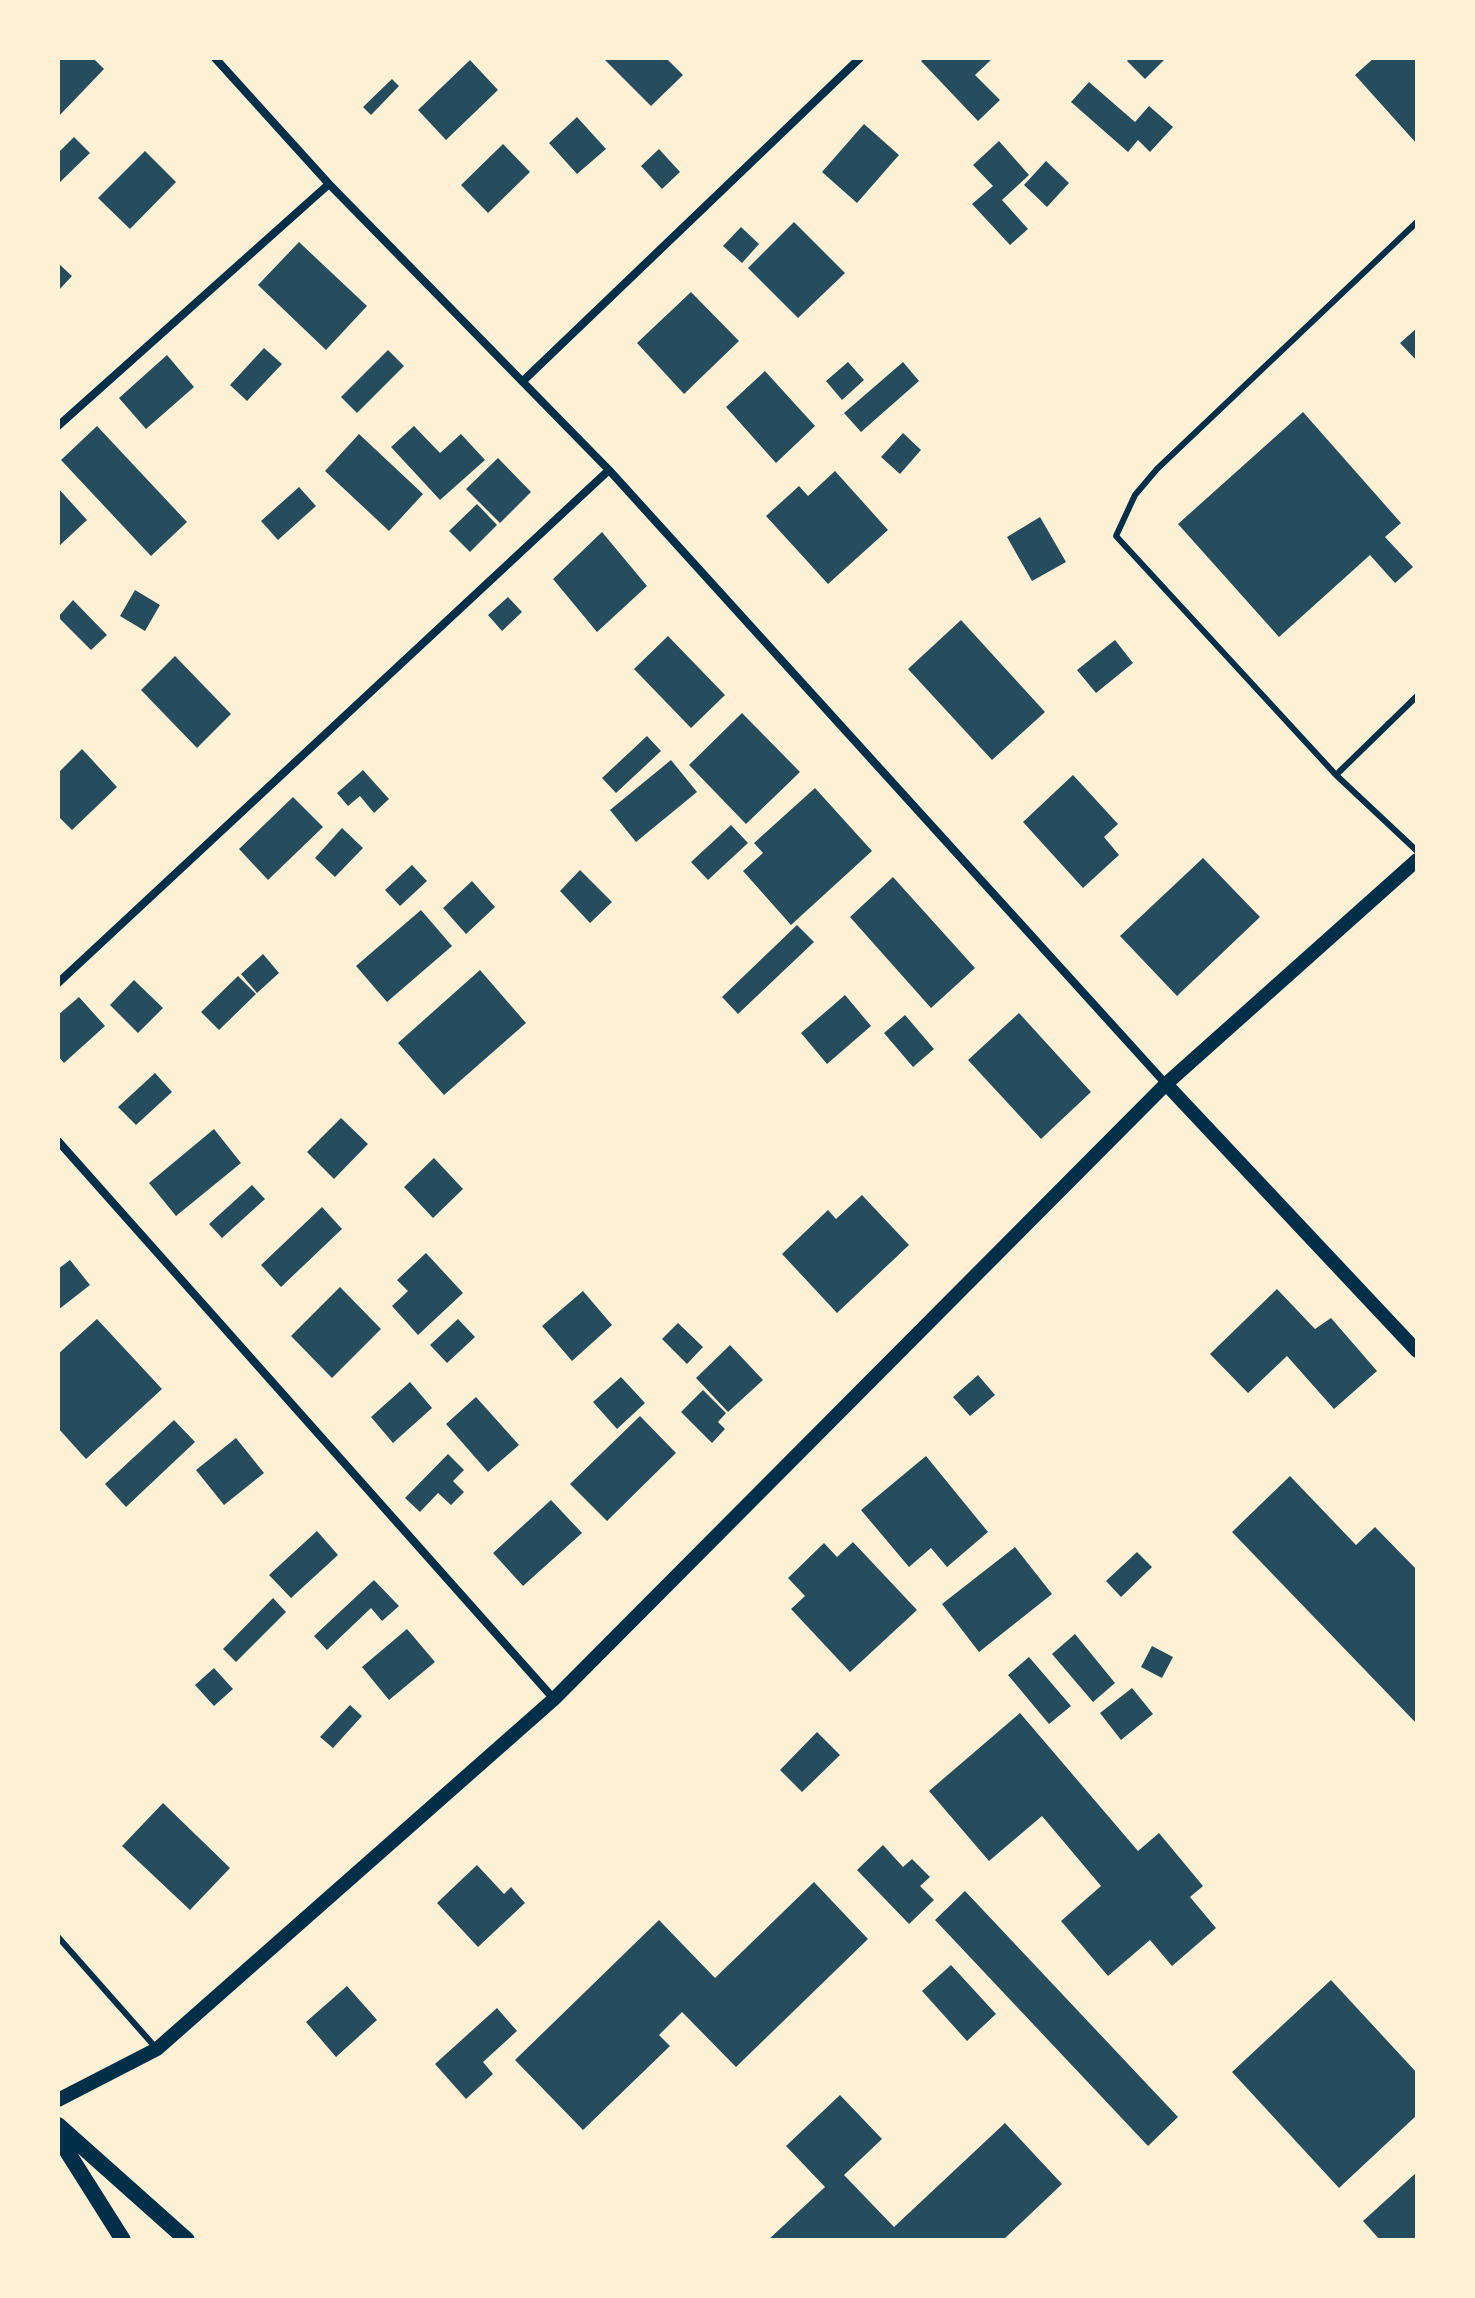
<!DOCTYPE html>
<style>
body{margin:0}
#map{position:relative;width:1475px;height:2298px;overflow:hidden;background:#fdf0d5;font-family:Rubik,sans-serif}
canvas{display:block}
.frame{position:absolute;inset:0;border:60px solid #fdf0d5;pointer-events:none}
</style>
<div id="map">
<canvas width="1475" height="2298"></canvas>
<div class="frame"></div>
</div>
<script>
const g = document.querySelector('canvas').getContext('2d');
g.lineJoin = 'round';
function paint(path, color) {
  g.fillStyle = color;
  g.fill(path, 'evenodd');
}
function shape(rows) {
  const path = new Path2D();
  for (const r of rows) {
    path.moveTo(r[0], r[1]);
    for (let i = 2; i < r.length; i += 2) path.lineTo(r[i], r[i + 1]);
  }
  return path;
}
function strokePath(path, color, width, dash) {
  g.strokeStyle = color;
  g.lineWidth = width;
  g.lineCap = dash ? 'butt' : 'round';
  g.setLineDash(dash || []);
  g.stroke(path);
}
paint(shape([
 [58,58,93,58,104,69,58,117],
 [603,58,666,58,683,75,651,106],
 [925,58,993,58,975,75,1000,100,978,121,921,61],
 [1130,58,1166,58,1145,79,1127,61],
 [1374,58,1417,58,1417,144,1355,75],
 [470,60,498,90,446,140,418,110],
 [392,79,399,86,371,115,363,107],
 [1089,82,1135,122,1149,106,1173,127,1150,152,1138,140,1128,152,1071,102],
 [577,117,606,149,577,174,549,143],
 [864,124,899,155,857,203,822,172],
 [74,137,90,153,58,184,58,153],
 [999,141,1029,175,1002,200,1028,229,1010,245,972,204,993,186,973,165],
 [503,144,530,172,488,213,461,185],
 [659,149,680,172,662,189,641,166],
 [145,151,176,182,130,229,98,198],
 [1046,161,1069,183,1047,207,1024,185],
 [794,222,845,273,798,318,748,268],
 [741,227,759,244,742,263,723,246],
 [299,242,367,306,326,350,258,285],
 [58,263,72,276,58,291],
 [691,292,739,341,684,394,637,343],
 [1417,328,1417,361,1400,343],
 [264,348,282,364,247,401,230,385],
 [388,350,404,366,357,413,341,397],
 [167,355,194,387,146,429,119,398],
 [848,362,864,380,842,400,826,381],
 [903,362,919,381,861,432,844,413],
 [765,371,815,426,776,463,726,407],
 [1303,412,1401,523,1385,537,1413,567,1395,583,1370,555,1279,637,1178,524],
 [97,426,187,522,151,556,61,460],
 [414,426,440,453,461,434,485,460,440,500,391,447],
 [903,433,921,450,900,474,881,457],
 [359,434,423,494,389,531,325,471],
 [498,458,531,492,500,523,466,489],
 [835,471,888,530,828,584,766,516,799,486,808,496],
 [299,487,316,506,278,540,261,521],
 [58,488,87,520,58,547],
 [477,504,497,525,470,552,449,531],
 [1040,517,1066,562,1032,581,1007,537],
 [602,532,647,586,597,632,553,579],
 [135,590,160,605,145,631,120,616],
 [508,597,522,612,502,631,488,615],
 [73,600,107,635,91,650,58,617],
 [961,620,1045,712,992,760,908,669],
 [668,636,725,695,691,728,634,669],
 [1115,640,1133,663,1096,693,1077,670],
 [175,656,231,714,197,748,141,690],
 [742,713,800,772,746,824,689,765],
 [647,736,661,751,616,793,602,778],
 [82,749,117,787,72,830,58,816,58,773],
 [671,760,697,792,636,842,610,810],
 [363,770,389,799,374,813,360,796,348,806,337,793],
 [1073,775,1118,824,1104,837,1119,855,1083,888,1023,822],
 [815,788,872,851,791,925,743,871,763,853,754,843],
 [293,797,323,827,268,880,239,849],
 [731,825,748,843,708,880,691,862],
 [342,828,363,848,335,877,315,858],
 [1203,858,1260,917,1177,996,1120,936],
 [412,865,427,881,400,906,385,890],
 [580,870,612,902,590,923,560,891],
 [893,877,975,968,931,1008,850,917],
 [472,881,495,907,466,934,443,908],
 [421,910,452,946,387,1002,356,966],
 [797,925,814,942,738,1014,722,997],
 [263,954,279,973,257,993,241,974],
 [480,970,526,1023,444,1095,398,1043],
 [238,976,256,994,219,1030,201,1012],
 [134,980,163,1008,138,1033,110,1005],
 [845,995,871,1026,827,1064,801,1033],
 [79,997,105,1026,64,1063,58,1056,58,1015],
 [1019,1013,1091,1092,1041,1139,968,1060],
 [905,1015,934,1049,913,1067,884,1033],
 [155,1073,172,1092,136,1125,118,1107],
 [341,1118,368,1144,334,1179,307,1152],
 [214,1129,241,1163,176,1216,149,1183],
 [434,1158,463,1189,433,1218,404,1187],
 [252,1185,265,1199,222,1238,209,1224],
 [862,1195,909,1245,837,1313,782,1254,828,1210,836,1219],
 [322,1207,342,1229,281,1287,261,1265],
 [426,1253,463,1293,418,1335,392,1306,408,1291,397,1280],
 [70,1260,90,1285,58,1310,58,1269],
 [340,1287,381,1329,332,1378,291,1336],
 [1277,1289,1315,1329,1331,1318,1377,1371,1334,1409,1287,1356,1248,1393,1210,1354],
 [583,1291,612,1325,572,1361,542,1326],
 [97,1319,162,1389,86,1459,58,1428,58,1354],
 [458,1319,475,1337,447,1363,430,1345],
 [678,1323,703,1347,687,1364,662,1339],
 [730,1345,763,1380,728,1412,696,1378],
 [978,1375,995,1395,970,1416,953,1397],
 [621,1377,645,1403,617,1429,593,1402],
 [410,1382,432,1408,393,1443,371,1417],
 [703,1390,726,1413,718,1422,725,1429,712,1443,681,1412],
 [476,1397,519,1445,488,1472,446,1424],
 [640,1416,676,1453,607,1521,570,1484],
 [174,1420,195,1442,126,1507,105,1484],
 [236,1438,264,1473,224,1505,196,1470],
 [448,1454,464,1470,453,1481,464,1492,451,1505,438,1493,420,1512,405,1498],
 [926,1456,988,1532,947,1567,931,1548,909,1567,861,1510],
 [1290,1476,1356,1545,1375,1527,1417,1570,1417,1724,1232,1532],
 [551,1500,582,1533,523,1586,493,1553],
 [317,1531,338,1555,291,1598,269,1575],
 [853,1542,917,1610,850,1672,791,1609,805,1596,788,1578,824,1543,837,1557],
 [1015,1547,1052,1594,979,1652,942,1604],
 [1137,1552,1152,1567,1121,1597,1106,1581],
 [374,1580,399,1606,382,1621,371,1608,327,1650,314,1636],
 [273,1598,286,1612,236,1662,223,1649],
 [407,1629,435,1662,389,1700,362,1667],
 [1075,1634,1115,1683,1093,1702,1052,1654],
 [1152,1646,1173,1657,1162,1678,1141,1667],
 [1029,1657,1071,1706,1049,1724,1008,1675],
 [214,1668,233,1689,214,1706,195,1685],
 [1132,1688,1153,1714,1121,1740,1100,1713],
 [350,1705,362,1716,333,1748,320,1737],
 [1020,1713,1138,1851,1159,1833,1203,1886,1190,1897,1216,1928,1172,1966,1150,1940,1108,1976,1061,1921,1101,1886,1042,1816,989,1861,929,1791],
 [817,1732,840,1755,802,1792,780,1770],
 [163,1803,230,1868,190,1910,122,1846],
 [883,1845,903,1867,912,1859,930,1877,920,1886,934,1900,909,1924,857,1870],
 [477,1865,504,1894,511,1887,525,1903,478,1947,437,1903],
 [814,1882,868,1939,736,2067,682,2012,659,2035,670,2046,583,2130,515,2060,659,1920,715,1978],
 [965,1891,1178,2117,1148,2146,935,1920],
 [951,1965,996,2014,967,2041,922,1991],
 [1331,1980,1417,2073,1417,2115,1339,2188,1232,2072],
 [347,1986,377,2020,336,2057,306,2022],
 [497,2008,517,2031,483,2062,493,2074,466,2099,435,2064],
 [840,2095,882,2139,844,2175,894,2227,1005,2123,1062,2184,1003,2240,768,2240,825,2187,786,2146],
 [1417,2172,1417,2240,1380,2240,1363,2221]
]), '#264d5e');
strokePath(shape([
 [1417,222,1157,469,1135,495,1116,536,1336,775,1417,851],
 [1336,775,1417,696],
 [58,1937,157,2049]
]), '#003049', 6);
strokePath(shape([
 [215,58,329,184,609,470,1166,1084],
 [523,381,860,58],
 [58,426,329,184],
 [58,983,609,470],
 [58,1141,554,1699]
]), '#003049', 8);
strokePath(shape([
 [1166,1084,1417,1351],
 [58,2100,157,2049,554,1699,1166,1084,1417,860]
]), '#003049', 14);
strokePath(shape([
 [58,2125,187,2240],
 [58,2137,123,2240]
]), '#003049', 16);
</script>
